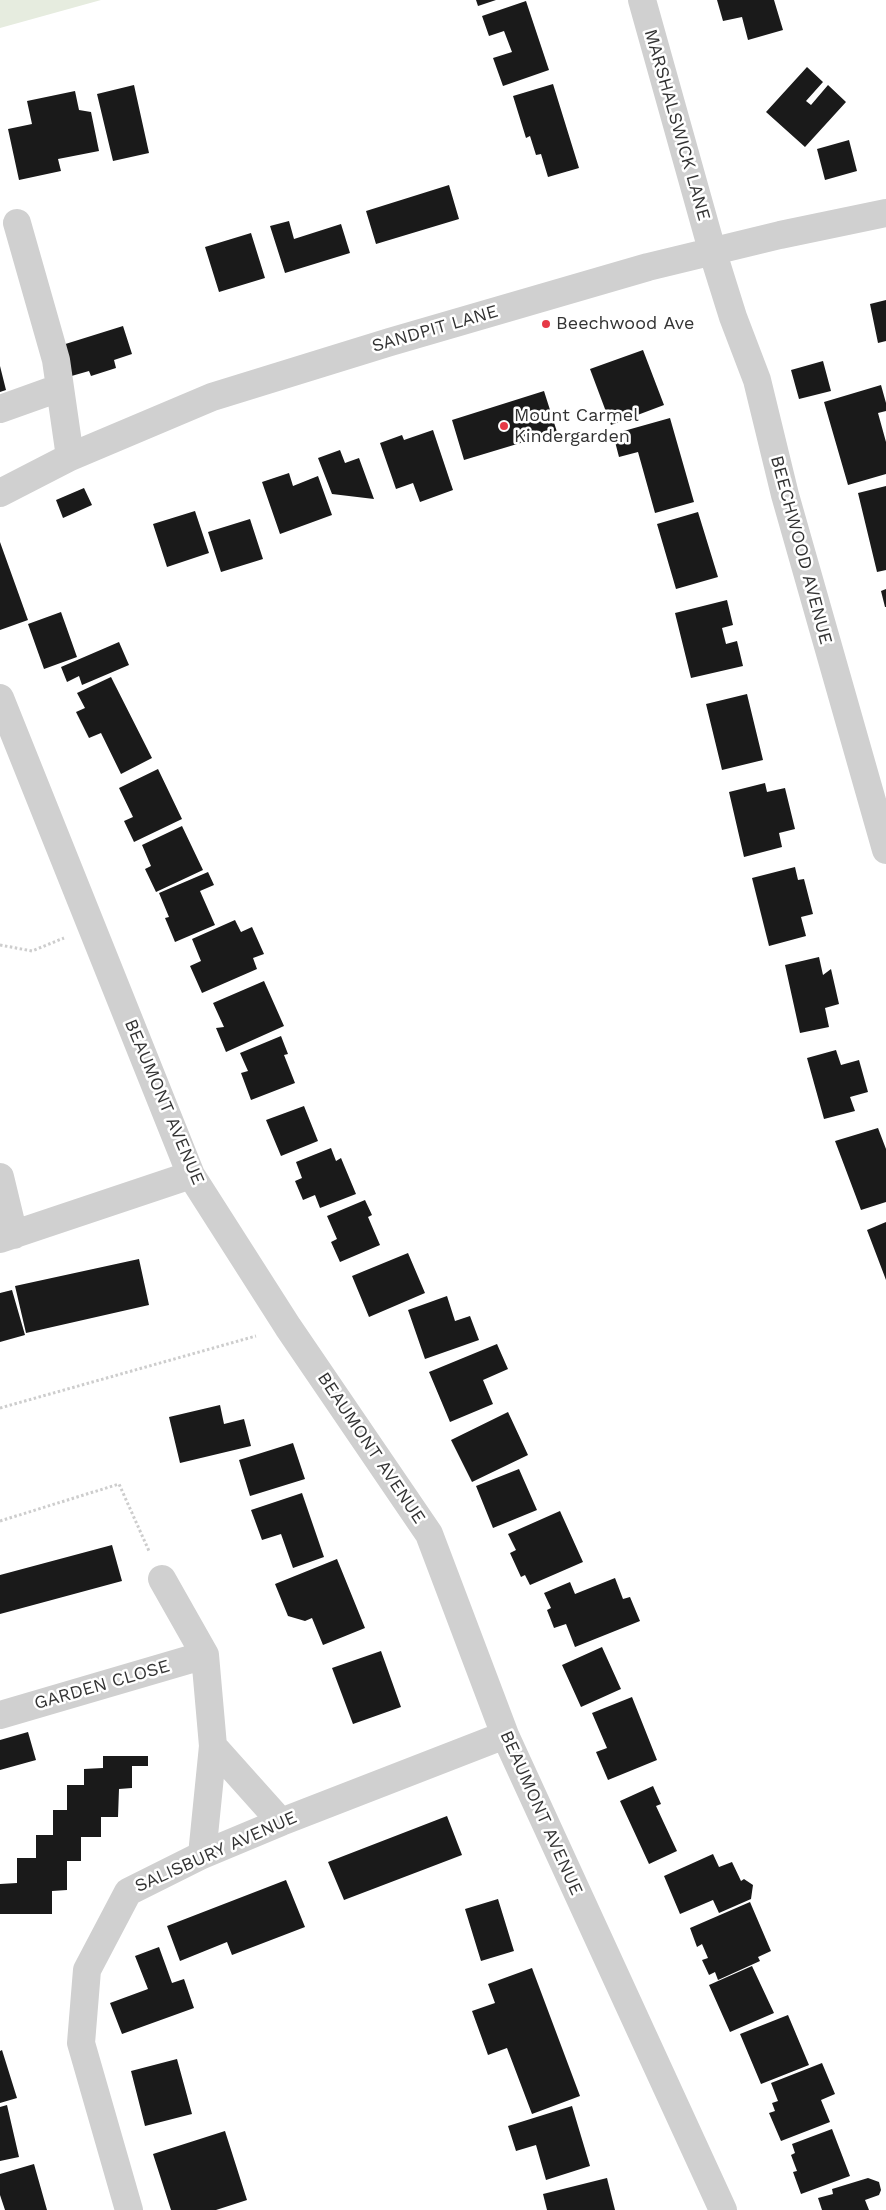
<!DOCTYPE html>
<style>
body{margin:0}
canvas{display:block;background:#fff}
</style>
<canvas width="886" height="2210"></canvas>
<script>
const g = document.querySelector('canvas').getContext('2d');
g.lineJoin = 'round';
function paint(path, color) {
  g.fillStyle = color;
  g.fill(path, 'evenodd');
}
function shape(rows) {
  const path = new Path2D();
  for (const r of rows) {
    path.moveTo(r[0], r[1]);
    for (let i = 2; i < r.length; i += 2) path.lineTo(r[i], r[i + 1]);
  }
  return path;
}
function strokePath(path, color, width, dash) {
  g.strokeStyle = color;
  g.lineWidth = width;
  g.lineCap = dash ? 'butt' : 'round';
  g.setLineDash(dash || []);
  g.stroke(path);
}
function drawText(font, color, halo, rows, align = 'center') {
  g.font = font + ' "Work Sans",sans-serif';
  g.lineWidth = 5;
  g.setLineDash([]);
  g.textBaseline = 'middle';
  g.strokeStyle = halo;
  g.fillStyle = color;
  for (const [text, x, y, turn = 0] of rows) {
    g.save();
    g.translate(x, y);
    g.rotate((+turn || 0) * Math.PI / 180);
    g.textAlign = isNaN(turn) ? turn : align;
    if (halo) g.strokeText(text, 0, 0);
    g.fillText(text, 0, 0);
    g.restore();
  }
}
paint(shape([
 [0,0,101,0,0,28]
]), '#e6ecdf');
paint(shape([
 [476,0,496,0,478,6],
 [717,0,774,0,783,30,748,40,742,17,723,21],
 [526,1,549,70,503,86,493,58,512,52,504,31,489,36,482,16],
 [807,67,823,82,806,101,811,105,828,85,846,102,805,147,766,112],
 [553,84,579,168,548,177,541,154,536,155,530,136,526,138,513,96],
 [134,85,149,153,113,161,97,94],
 [75,91,79,110,91,112,99,151,58,159,61,171,19,180,8,129,32,124,27,101],
 [849,140,857,171,825,180,817,149],
 [449,185,459,219,376,244,366,211],
 [289,221,294,239,341,224,350,253,285,273,270,226],
 [251,233,265,278,219,292,205,247],
 [886,300,886,341,878,343,870,304],
 [123,326,132,354,114,360,116,368,91,376,89,371,68,377,59,346],
 [643,350,664,405,611,425,590,369],
 [823,361,831,391,799,399,791,370],
 [0,366,6,390,0,392],
 [881,385,886,403,886,411,878,413,886,442,886,474,848,485,824,402],
 [544,391,557,432,464,460,452,420],
 [670,418,694,502,655,513,638,452,619,457,613,434],
 [433,430,453,490,420,502,413,483,396,489,380,443,402,435,404,440],
 [340,450,345,463,359,458,374,499,332,494,318,458],
 [289,473,293,486,318,476,332,515,280,534,262,482],
 [886,486,886,570,877,572,858,493],
 [84,488,92,505,63,518,56,500],
 [195,511,209,553,167,567,153,524],
 [698,512,718,577,676,589,657,524],
 [250,519,263,559,221,572,208,532],
 [0,542,28,620,0,630],
 [886,589,886,607,885,607,881,591],
 [727,600,733,625,722,628,726,644,737,641,743,666,691,678,675,613],
 [61,612,77,657,44,669,28,624],
 [119,642,129,665,82,685,79,676,67,682,61,667],
 [111,677,152,758,121,774,101,733,89,738,76,712,85,708,77,693],
 [747,694,763,760,722,770,706,704],
 [158,769,182,819,134,842,124,821,133,817,119,788],
 [765,783,767,792,785,788,795,829,779,833,782,847,744,857,729,792],
 [182,826,203,870,156,892,145,869,151,866,142,845],
 [795,867,798,880,804,879,813,914,801,917,806,936,769,946,752,878],
 [208,872,214,885,200,891,215,925,175,942,165,918,169,917,159,893],
 [235,920,241,932,252,927,264,954,253,958,257,969,202,993,190,966,201,961,192,939],
 [819,957,823,975,831,969,839,1004,825,1008,829,1027,800,1033,785,965],
 [264,981,284,1026,226,1052,216,1028,224,1027,213,1003],
 [281,1036,288,1054,284,1055,295,1083,251,1100,241,1073,248,1071,240,1053],
 [836,1050,841,1065,859,1060,868,1092,850,1097,855,1111,824,1119,807,1058],
 [304,1106,318,1141,281,1156,266,1120],
 [878,1128,886,1149,886,1202,861,1210,835,1141],
 [331,1148,336,1161,341,1158,356,1194,320,1208,315,1195,303,1200,295,1181,302,1178,296,1162],
 [365,1200,372,1215,368,1217,380,1245,340,1262,331,1242,337,1239,327,1216],
 [886,1222,886,1280,867,1230],
 [408,1253,425,1293,369,1317,352,1276],
 [139,1259,149,1305,26,1333,15,1286],
 [12,1290,25,1335,0,1342,0,1293],
 [447,1296,455,1321,470,1316,479,1340,425,1359,408,1310],
 [497,1344,508,1369,483,1380,493,1404,450,1422,429,1372],
 [220,1405,224,1424,244,1419,251,1446,180,1463,169,1417],
 [508,1412,528,1455,472,1482,451,1440],
 [293,1443,305,1479,250,1496,239,1460],
 [519,1469,537,1510,493,1528,476,1486],
 [302,1493,324,1557,293,1568,281,1534,262,1540,251,1510],
 [560,1511,583,1562,530,1585,525,1575,521,1577,510,1553,516,1550,508,1534],
 [112,1545,122,1581,0,1614,0,1575],
 [337,1559,365,1628,323,1645,312,1618,305,1621,288,1616,275,1584],
 [615,1578,623,1599,630,1597,640,1621,575,1647,566,1624,554,1628,547,1610,551,1608,544,1593,570,1582,575,1594],
 [602,1647,621,1689,581,1707,562,1665],
 [381,1651,401,1707,353,1724,332,1668],
 [632,1697,657,1760,608,1780,596,1752,607,1748,592,1713],
 [28,1732,36,1760,0,1770,0,1740],
 [103,1756,148,1756,148,1766,132,1766,132,1788,119,1789,118,1817,101,1817,101,1837,81,1837,81,1861,67,1861,67,1890,52,1891,52,1914,0,1914,0,1884,17,1883,17,1858,36,1858,36,1835,53,1835,53,1810,67,1810,67,1785,84,1785,84,1769,103,1768],
 [653,1786,661,1804,656,1806,677,1851,649,1864,620,1801],
 [447,1816,462,1855,344,1900,328,1862],
 [713,1854,719,1867,732,1862,741,1881,744,1879,753,1885,751,1899,719,1913,713,1900,680,1914,664,1876],
 [286,1880,305,1927,232,1955,227,1942,180,1961,167,1926],
 [498,1899,514,1951,481,1961,465,1909],
 [750,1902,771,1951,758,1957,760,1961,718,1980,715,1972,709,1975,702,1960,708,1958,702,1944,697,1947,690,1928],
 [159,1947,172,1983,184,1979,194,2008,122,2034,110,2003,148,1989,135,1956],
 [752,1966,774,2013,730,2032,709,1985],
 [532,1968,580,2096,532,2114,507,2048,488,2055,472,2011,495,2003,488,1984],
 [788,2015,809,2065,761,2084,740,2034],
 [2,2050,17,2098,0,2103,0,2051],
 [177,2059,192,2114,145,2126,131,2071],
 [822,2063,835,2094,821,2100,830,2122,781,2141,769,2113,775,2111,772,2103,778,2101,771,2083],
 [7,2105,19,2157,0,2161,0,2107],
 [572,2106,590,2166,546,2180,536,2145,516,2151,508,2126],
 [832,2129,850,2176,801,2194,793,2172,797,2171,791,2155,795,2153,792,2144],
 [225,2131,247,2200,216,2210,171,2210,153,2154],
 [34,2164,47,2210,5,2210,0,2195,0,2174],
 [607,2178,615,2210,547,2210,543,2194],
 [868,2178,879,2182,881,2190,879,2195,865,2200,869,2210,822,2210,818,2198,833,2194,832,2189]
]), '#1a1a1a');
strokePath(shape([
 [0,945,32,951,64,938],
 [0,1408,256,1336],
 [0,1521,119,1484,149,1551]
]), '#cdcdcd', 3, [2.5, 2.5]);
strokePath(shape([
 [642,0,712,250,733,317,757,380,785,495,886,850],
 [17,223,56,360,70,457],
 [0,409,59,388],
 [0,493,70,457,212,397,390,342,648,267,780,235,886,213],
 [0,698,191,1175,288,1327,429,1534,505,1735,723,2210],
 [0,1177,14,1235],
 [0,1239,191,1175],
 [162,1579,205,1655,213,1746,281,1822],
 [0,1715,205,1655],
 [202,1855,213,1746],
 [129,2210,81,2043,87,1970,128,1892,202,1855,281,1822,505,1735]
]), '#d0d0d0', 28);
for (const [x, y, r, color] of [
 [546,324,5,"#e63946"],
 [504,426,5,"#e63946"]
]) {
  const dot = new Path2D();
  dot.arc(x, y, r, 0, 2 * Math.PI);
  g.fillStyle = color;
  g.fill(dot);
  strokePath(dot, '#fff', 2);
}
drawText('18px', '#333', '#fff', [
 ["MARSHALSWICK LANE",677,125,74],
 ["SANDPIT LANE",435,329,-16],
 ["BEECHWOOD AVENUE",801,550,75],
 ["BEAUMONT AVENUE",164,1102,67],
 ["BEAUMONT AVENUE",371,1448,56],
 ["GARDEN CLOSE",102,1685,-16],
 ["BEAUMONT AVENUE",541,1813,66],
 ["SALISBURY AVENUE",216,1852,-24]
]);
drawText('18px', '#333', '#fff', [
 ["Beechwood Ave",556,324],
 ["Mount Carmel",514,416],
 ["Kindergarden",514,437]
], 'left');
</script>
